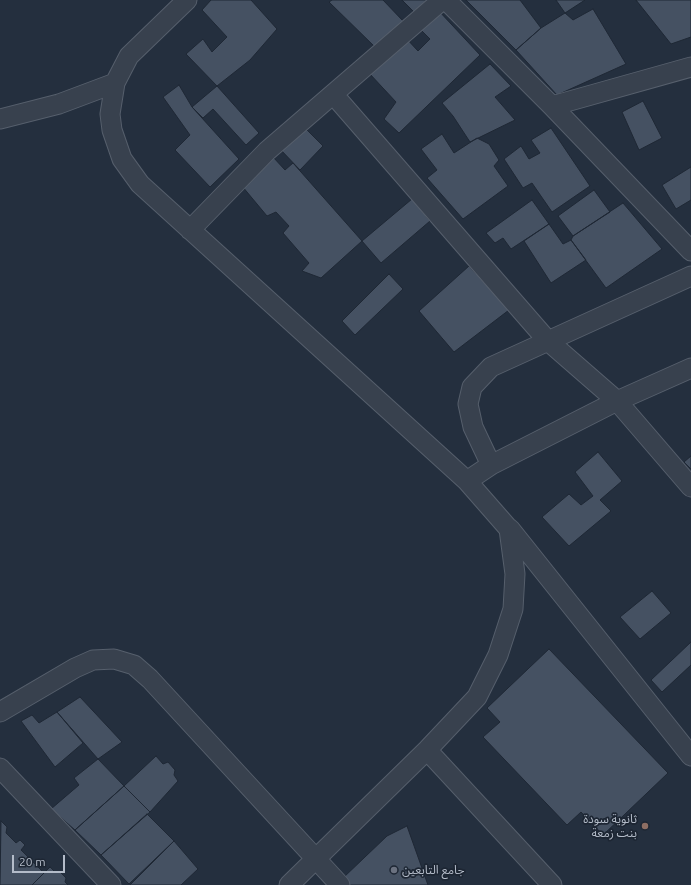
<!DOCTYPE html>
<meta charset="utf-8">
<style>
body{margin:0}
#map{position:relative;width:691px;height:885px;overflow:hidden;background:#242f3e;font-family:Ubuntu,sans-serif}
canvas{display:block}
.scale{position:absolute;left:12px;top:855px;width:53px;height:18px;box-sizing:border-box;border:2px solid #b4bcc9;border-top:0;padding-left:5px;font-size:12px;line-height:14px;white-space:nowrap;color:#b4bcc9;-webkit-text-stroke:3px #1d2633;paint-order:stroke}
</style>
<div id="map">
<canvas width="691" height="885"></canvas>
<div class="scale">20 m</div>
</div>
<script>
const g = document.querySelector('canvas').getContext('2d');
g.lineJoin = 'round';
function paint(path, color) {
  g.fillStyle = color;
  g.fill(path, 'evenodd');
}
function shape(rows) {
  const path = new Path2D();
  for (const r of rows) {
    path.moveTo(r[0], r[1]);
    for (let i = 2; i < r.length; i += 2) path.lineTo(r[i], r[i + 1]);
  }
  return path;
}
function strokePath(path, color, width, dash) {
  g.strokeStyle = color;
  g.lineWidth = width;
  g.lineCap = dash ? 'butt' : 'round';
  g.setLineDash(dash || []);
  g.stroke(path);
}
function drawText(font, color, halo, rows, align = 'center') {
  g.font = font + ' Ubuntu,"Noto Sans Arabic",sans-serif';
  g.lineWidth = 3.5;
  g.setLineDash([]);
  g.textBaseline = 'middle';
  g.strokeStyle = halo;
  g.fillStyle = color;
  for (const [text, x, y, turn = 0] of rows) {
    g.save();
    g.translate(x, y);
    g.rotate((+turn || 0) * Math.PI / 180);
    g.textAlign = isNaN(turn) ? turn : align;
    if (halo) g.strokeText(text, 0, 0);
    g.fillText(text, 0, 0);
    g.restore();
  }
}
const building = shape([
 [211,0,251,0,277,29,250,60,217,86,186,54,203,39,212,52,227,37,202,10,211,0],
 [332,0,383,0,403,21,375,47,329,2,332,0],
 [402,0,427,0,414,12,402,0],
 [466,0,520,0,541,28,516,50,466,0],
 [556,0,585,0,565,13,556,0],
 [636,0,691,0,691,37,671,44,636,0],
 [593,9,626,64,557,95,516,50,541,28,565,13,573,20,593,9],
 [438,10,480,55,399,133,384,119,396,102,369,73,405,37,418,51,430,39,418,27,438,10],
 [490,64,511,86,495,97,515,120,470,142,453,116,442,103,490,64],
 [179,85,192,107,239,159,210,187,175,150,190,135,163,97,179,85],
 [217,86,259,133,246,145,213,109,203,118,192,107,217,86],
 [643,101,662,138,639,150,622,112,643,101],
 [304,127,323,146,300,170,280,149,304,127],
 [551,128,590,186,552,212,532,183,523,188,504,159,521,146,529,159,540,153,531,140,551,128],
 [442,134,454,153,477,138,489,144,499,160,494,166,508,186,463,219,427,178,437,170,421,149,442,134],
 [273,157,285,170,293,163,362,241,321,278,302,271,309,263,283,233,289,226,276,212,267,216,242,186,273,157],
 [691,167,691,200,676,209,662,185,691,167],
 [594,190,610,212,573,236,558,216,594,190],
 [412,199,430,221,381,263,362,241,412,199],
 [532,200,549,224,511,249,503,238,495,243,486,233,532,200],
 [623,203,662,249,606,288,571,240,573,236,623,203],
 [549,224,563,244,571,240,586,260,551,283,524,241,549,224],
 [469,266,509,310,454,352,419,311,469,266],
 [389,274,403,289,355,335,342,321,389,274],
 [598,452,622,481,600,500,611,511,569,546,542,517,569,494,581,505,593,496,575,472,598,452],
 [691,456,691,469,684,462,691,456],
 [652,591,671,613,640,639,620,617,652,591],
 [691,642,691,665,662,692,651,680,691,642],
 [549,649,668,773,603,835,581,812,567,825,483,737,500,722,487,708,549,649],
 [80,697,122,742,98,759,57,712,80,697],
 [57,712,83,743,55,767,21,721,32,715,39,723,57,712],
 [156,756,163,764,168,762,175,770,174,775,178,781,150,812,124,786,156,756],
 [98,759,124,786,75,830,51,809,79,785,74,778,98,759],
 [124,786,150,812,101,855,75,830,124,786],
 [147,814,174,841,129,884,101,855,147,814],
 [1,821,7,827,6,833,16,843,20,840,25,845,21,850,44,873,32,885,0,885,1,821],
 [407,826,428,885,349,885,343,878,387,836,407,826],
 [174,841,198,869,181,885,130,885,174,841],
 [50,867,55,872,60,872,66,878,65,882,68,885,32,885,50,867]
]);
paint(building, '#455162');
strokePath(building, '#1f2835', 1);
const minor = shape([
 [187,0,129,56,115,83,110,114,112,130,122,159,140,184,467,481,509,529,515,574,513,609,498,655,477,697,427,750,289,885],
 [446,0,552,106,691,251],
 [333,94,547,340,617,401,691,487],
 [552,106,691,67],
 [0,119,59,104,115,83],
 [190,230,267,151,442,0],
 [491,465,473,427,468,404,472,387,491,367,691,276],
 [467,481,491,465,617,401,691,368],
 [510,529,691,756],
 [0,712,75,668,93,660,114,659,134,665,150,679,340,885],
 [427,750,552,885],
 [0,768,111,885]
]);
strokePath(minor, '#565f6c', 21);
strokePath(minor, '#38414e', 19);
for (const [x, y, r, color] of [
 [645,826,4,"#8d6e63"],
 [394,870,4,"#6b7280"]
]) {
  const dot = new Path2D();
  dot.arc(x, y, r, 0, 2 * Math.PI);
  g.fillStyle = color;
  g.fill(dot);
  strokePath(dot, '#1d2633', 1.5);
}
drawText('12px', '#b4bcc9', '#1d2633', [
 ["ثانوية سودة",637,819],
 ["بنت زمعة",637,833],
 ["جامع التابعين",402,870,"left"]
], 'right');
</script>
